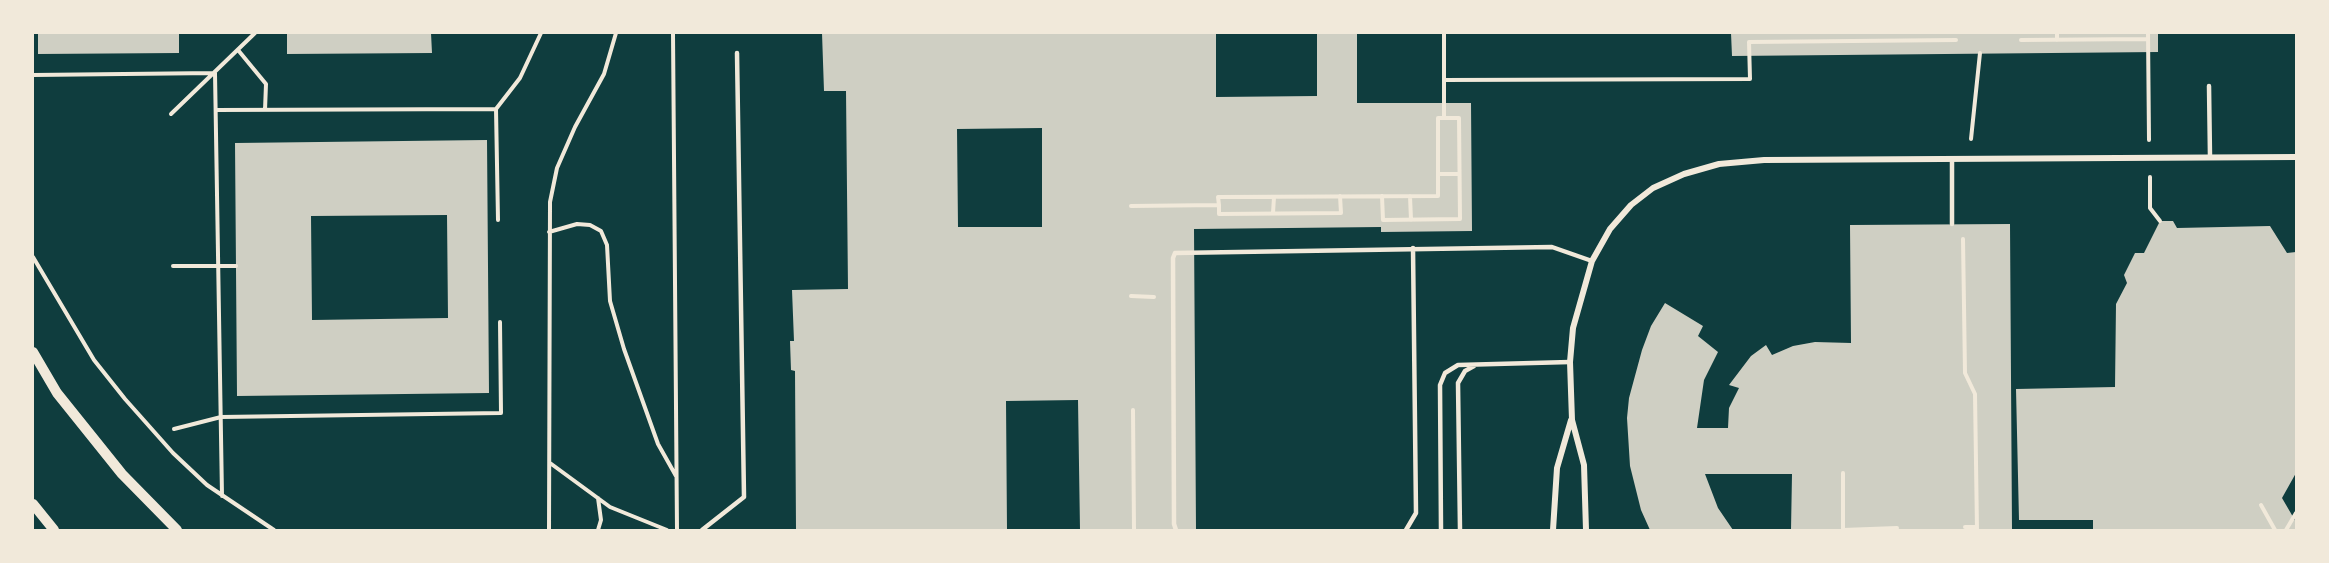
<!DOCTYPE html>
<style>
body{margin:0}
#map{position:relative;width:2329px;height:563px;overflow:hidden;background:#0f3d3e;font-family:"Times New Roman",serif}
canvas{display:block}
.frame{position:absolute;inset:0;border:34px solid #f1e9da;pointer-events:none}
</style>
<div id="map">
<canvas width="2329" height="563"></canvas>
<div class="frame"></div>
</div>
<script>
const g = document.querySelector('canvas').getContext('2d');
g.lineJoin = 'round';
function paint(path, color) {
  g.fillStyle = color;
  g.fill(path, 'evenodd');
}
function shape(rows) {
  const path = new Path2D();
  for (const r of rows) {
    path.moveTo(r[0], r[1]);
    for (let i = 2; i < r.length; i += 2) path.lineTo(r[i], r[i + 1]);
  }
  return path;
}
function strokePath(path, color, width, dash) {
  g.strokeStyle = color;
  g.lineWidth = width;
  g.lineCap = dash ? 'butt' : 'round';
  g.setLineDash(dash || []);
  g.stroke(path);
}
paint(shape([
 [38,33,179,33,179,53,38,54],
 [287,33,431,33,432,53,287,54],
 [822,33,1216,33,1216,97,1317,96,1317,33,1357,33,1357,103,1471,103,1472,231,1381,232,1381,227,1194,229,1196,530,1080,530,1078,400,1006,401,1007,530,796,530,795,371,791,370,790,341,794,341,792,290,848,289,846,91,824,91],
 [1042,128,1042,227,958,227,957,129],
 [1731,33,2158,33,2158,52,1732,56],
 [487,140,489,393,237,396,235,143],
 [447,215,448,318,312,320,311,216],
 [2160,221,2173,221,2177,228,2270,226,2287,253,2296,252,2296,473,2282,498,2296,522,2296,530,2093,530,2093,520,2019,520,2016,389,2115,387,2116,304,2127,283,2124,275,2135,253,2144,253],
 [2010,224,2012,530,1791,530,1792,474,1705,474,1718,508,1733,530,1650,530,1641,510,1630,466,1627,418,1629,398,1642,350,1651,326,1665,303,1703,326,1698,336,1718,352,1704,380,1697,428,1728,428,1729,408,1739,388,1729,385,1751,356,1766,345,1772,355,1793,346,1815,342,1851,343,1850,225]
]), '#cfcfc3');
strokePath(shape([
 [673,33,677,530],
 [2057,33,2057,40],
 [2148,33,2149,140],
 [2021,40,2148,39],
 [238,50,266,84,265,110],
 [33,75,215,73,222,496],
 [1444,80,1750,79,1749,42,1956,40],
 [496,109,520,78,541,33],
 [216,110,496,109,498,220],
 [171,114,255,33],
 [1971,139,1980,53],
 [1438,174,1459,174],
 [2150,177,2150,208,2160,221],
 [1382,196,1383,220,1460,219,1459,118,1444,118],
 [1410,196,1411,220],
 [1219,205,1219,214,1341,213,1340,196],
 [1131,206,1219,205,1218,197,1438,196,1438,118,1444,118,1444,33],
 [1273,213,1274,197],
 [549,232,577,224,590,225,601,231,607,245,610,301,624,349,658,444,676,476],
 [1963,239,1965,373,1975,394,1977,530],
 [33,257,94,360,125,399,173,453,207,485,274,530],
 [173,266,236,266],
 [1131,296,1154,297],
 [1133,410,1134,530],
 [174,429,221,417,501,413,500,322],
 [550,463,610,507,667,530],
 [1843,473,1843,530],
 [598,498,601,520,598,530],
 [2261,505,2275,530],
 [1965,527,1977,527],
 [549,530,550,202,557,168,575,127,604,74,616,33],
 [1843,530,1897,528],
 [2286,530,2296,513]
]), '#f1e9da', 4);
strokePath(shape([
 [2209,86,2210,157],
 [1952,224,1952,159],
 [702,530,744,497,737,53],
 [1176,530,1174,524,1173,258,1175,253,1552,247,1592,261],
 [1406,530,1416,513,1413,248],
 [1441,530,1440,385,1445,373,1458,365,1570,362],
 [1460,530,1458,383,1465,371,1474,366]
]), '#f1e9da', 4.5);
strokePath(shape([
 [1553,530,1557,468,1571,420],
 [1586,530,1584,465,1572,420,1570,362,1573,328,1592,261,1610,229,1631,205,1653,188,1684,174,1719,164,1764,160,2296,157]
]), '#f1e9da', 6);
strokePath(shape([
 [33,352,57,393,122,474,177,530],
 [33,504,54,530]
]), '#f1e9da', 10);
</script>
